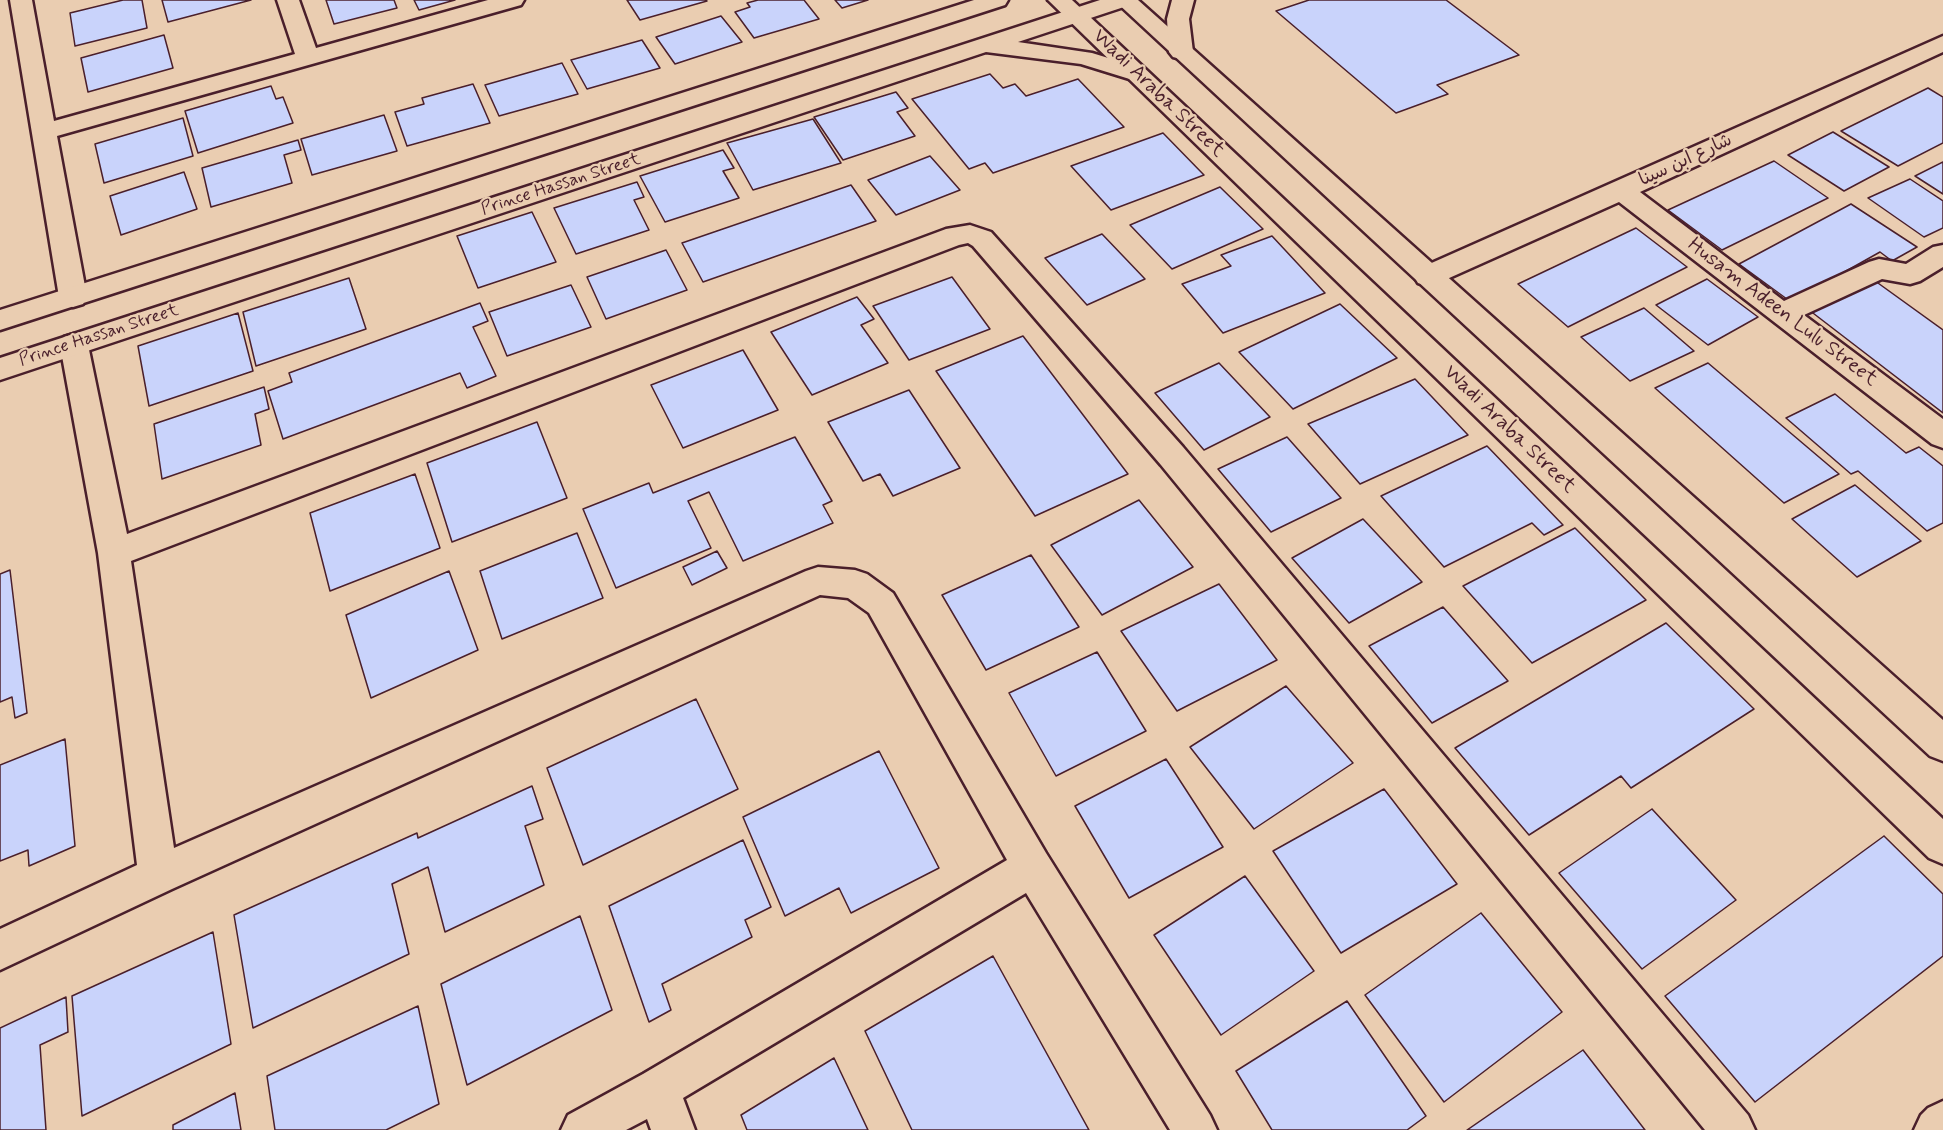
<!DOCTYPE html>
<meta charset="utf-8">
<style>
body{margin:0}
canvas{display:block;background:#eacdb1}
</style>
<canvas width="1943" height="1130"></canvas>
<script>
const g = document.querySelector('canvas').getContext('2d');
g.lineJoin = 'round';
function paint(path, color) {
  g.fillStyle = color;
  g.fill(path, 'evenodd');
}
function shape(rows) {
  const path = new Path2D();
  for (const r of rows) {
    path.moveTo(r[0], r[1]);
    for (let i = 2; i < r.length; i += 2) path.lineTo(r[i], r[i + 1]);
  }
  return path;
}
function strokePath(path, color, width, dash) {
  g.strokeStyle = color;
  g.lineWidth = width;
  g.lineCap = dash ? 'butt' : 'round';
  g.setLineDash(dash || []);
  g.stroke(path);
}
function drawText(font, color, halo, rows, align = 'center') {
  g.font = font + ' Mynerve,"Playpen Sans Arabic",sans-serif';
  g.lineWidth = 4.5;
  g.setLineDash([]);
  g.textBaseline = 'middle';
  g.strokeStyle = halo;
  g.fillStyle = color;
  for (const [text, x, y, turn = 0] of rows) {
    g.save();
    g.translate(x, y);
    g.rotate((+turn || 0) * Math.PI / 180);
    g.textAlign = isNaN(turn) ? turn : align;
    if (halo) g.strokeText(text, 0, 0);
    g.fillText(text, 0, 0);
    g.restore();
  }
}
const building = shape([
 [123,0,142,0,147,28,75,46,70,13,123,0],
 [162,0,251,0,168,22,162,0],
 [326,0,394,0,397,8,334,24,326,0],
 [414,0,455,0,419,10,414,0],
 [627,0,706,0,707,1,640,20,627,0],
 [758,0,804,0,819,19,754,38,735,12,750,7,747,3,758,0],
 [835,0,868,0,842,8,835,0],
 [1309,0,1446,0,1519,55,1437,85,1448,94,1396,113,1276,11,1309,0],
 [721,16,742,42,675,64,656,37,721,16],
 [164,35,173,68,88,92,81,58,164,35],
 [642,40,660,68,587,89,571,60,642,40],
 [562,63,578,94,499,116,485,85,562,63],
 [990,74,1003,88,1015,84,1026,96,1078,79,1124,127,993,173,985,163,969,169,912,99,990,74],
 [473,84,490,123,407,146,395,112,424,104,422,98,473,84],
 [271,86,276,99,283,97,293,123,198,153,185,111,271,86],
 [1928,88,1943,97,1943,143,1898,166,1841,131,1928,88],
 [896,92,908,108,897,112,915,136,843,160,814,117,896,92],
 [384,115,397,151,312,175,301,139,384,115],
 [183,118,193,156,104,183,95,144,183,118],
 [813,119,841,163,753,190,727,143,813,119],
 [1833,132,1889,167,1844,191,1788,155,1833,132],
 [1163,133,1204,175,1111,210,1071,166,1163,133],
 [298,140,301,150,284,155,292,183,211,207,202,168,298,140],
 [723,150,734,168,723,171,739,198,665,222,640,176,723,150],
 [930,156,960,190,896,215,868,180,930,156],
 [1774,161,1828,198,1722,250,1668,210,1774,161],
 [1943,162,1943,194,1915,176,1943,162],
 [184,172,197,209,121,235,110,196,184,172],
 [1910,179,1943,201,1943,228,1924,237,1868,198,1910,179],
 [637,182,644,197,634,200,649,230,576,254,554,208,637,182],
 [851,185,876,221,703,282,682,243,851,185],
 [1220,187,1263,229,1172,269,1130,225,1220,187],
 [1851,204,1917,247,1892,261,1880,252,1791,302,1739,264,1851,204],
 [532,212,556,262,478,288,457,236,532,212],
 [1636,228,1687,267,1568,327,1518,284,1636,228],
 [1102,234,1145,279,1087,305,1045,258,1102,234],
 [1272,236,1325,293,1223,333,1182,284,1231,266,1221,255,1272,236],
 [666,250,687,290,606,319,587,277,666,250],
 [952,277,990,329,909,360,873,306,952,277],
 [349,278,366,329,256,366,243,312,349,278],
 [1871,278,1943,330,1943,413,1809,310,1871,278],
 [1707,279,1758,317,1708,345,1656,305,1707,279],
 [571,285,591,327,507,356,489,312,571,285],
 [857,297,874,319,861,325,888,363,812,395,771,332,857,297],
 [480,303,488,321,473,327,496,376,467,388,460,373,283,439,268,391,292,382,289,373,480,303],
 [1340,304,1397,358,1293,409,1239,352,1340,304],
 [1644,308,1694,351,1630,381,1581,337,1644,308],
 [238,313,253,371,149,406,138,346,238,313],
 [1023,336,1128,474,1035,516,936,371,1023,336],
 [743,350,778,410,683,448,651,385,743,350],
 [1219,363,1270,417,1204,450,1155,393,1219,363],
 [1708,363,1839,474,1784,503,1655,388,1708,363],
 [1415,379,1468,435,1360,484,1308,424,1415,379],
 [264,387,269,409,255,414,261,445,162,479,154,424,264,387],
 [909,390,960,468,893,496,880,474,863,481,828,422,909,390],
 [1835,394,1906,453,1919,447,1943,466,1943,523,1927,531,1858,471,1851,474,1786,418,1835,394],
 [537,422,567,498,452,542,427,463,537,422],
 [795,437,832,501,823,505,833,523,743,561,709,492,688,501,711,548,616,588,583,509,649,483,653,493,795,437],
 [1287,437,1341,498,1271,532,1218,469,1287,437],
 [1487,446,1563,525,1544,535,1532,523,1444,567,1381,496,1487,446],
 [415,474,440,548,330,591,310,513,415,474],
 [1855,485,1921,541,1857,577,1792,519,1855,485],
 [1139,500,1193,567,1102,615,1051,545,1139,500],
 [1363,519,1422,582,1349,623,1292,558,1363,519],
 [1575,528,1646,600,1532,663,1463,586,1575,528],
 [577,533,603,598,502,639,480,571,577,533],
 [717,551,727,568,692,585,683,567,717,551],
 [1031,555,1079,627,986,670,942,595,1031,555],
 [10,570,27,713,15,718,12,697,0,702,0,574,10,570],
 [449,571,478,650,371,698,346,615,449,571],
 [1219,584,1277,660,1177,711,1121,631,1219,584],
 [1443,607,1508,681,1432,723,1369,646,1443,607],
 [1666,623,1754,709,1631,788,1621,776,1529,835,1455,748,1666,623],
 [1097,652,1146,731,1056,776,1009,693,1097,652],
 [1286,686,1353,763,1254,829,1190,747,1286,686],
 [696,699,738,789,583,865,547,768,696,699],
 [65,739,75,846,29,866,28,850,0,861,0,765,65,739],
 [879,751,939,868,851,913,839,888,785,916,743,817,879,751],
 [1166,759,1223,847,1129,898,1075,806,1166,759],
 [532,786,543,819,525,826,544,885,445,932,428,867,392,884,409,954,253,1028,234,915,417,833,418,838,532,786],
 [1384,789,1457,884,1341,953,1273,851,1384,789],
 [1652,809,1736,900,1642,969,1559,873,1652,809],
 [1884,836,1943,894,1943,956,1755,1102,1665,996,1884,836],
 [743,840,771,907,745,920,752,937,662,984,671,1010,649,1022,609,906,743,840],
 [1245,876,1314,971,1221,1035,1154,935,1245,876],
 [1481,913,1562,1012,1444,1102,1365,995,1481,913],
 [580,916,612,1010,467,1085,441,984,580,916],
 [213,932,231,1044,82,1116,72,996,213,932],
 [993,956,1089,1130,912,1130,865,1031,993,956],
 [66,997,68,1032,40,1045,46,1130,0,1130,0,1028,66,997],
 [1347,1001,1426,1116,1407,1130,1272,1130,1236,1071,1347,1001],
 [418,1006,439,1104,386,1130,275,1130,267,1076,418,1006],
 [1583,1050,1645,1130,1467,1130,1583,1050],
 [834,1058,868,1130,747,1130,741,1115,834,1058],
 [235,1093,241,1130,173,1130,173,1125,235,1093]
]);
paint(building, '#c9d3fb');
strokePath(building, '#4a1f2b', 1.5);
const minor = shape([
 [10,0,32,0,54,121,295,54,277,0,299,0,316,48,488,0,524,0,521,5,57,136,87,297,83,304,73,307,63,304,59,297,10,0],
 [1943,36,1943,52,1640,192,1784,301,1869,262,1879,259,1906,264,1933,247,1943,245,1943,267,1920,281,1910,284,1882,279,1804,315,1943,419,1943,448,1932,444,1619,202,1438,283,1428,286,1418,283,1414,276,1418,269,1943,36],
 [970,225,991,232,1183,447,1748,1115,1755,1130,1705,1130,1161,465,973,246,968,243,959,245,131,561,174,848,806,571,818,567,855,570,867,574,893,593,1046,853,1210,1115,1217,1130,1170,1130,1026,893,683,1098,695,1130,651,1130,647,1119,626,1130,561,1130,568,1115,643,1074,1007,860,869,613,848,598,820,595,172,889,0,970,0,929,137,865,98,553,60,345,64,337,74,334,84,337,88,345,127,534,946,229,970,225],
 [1943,1101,1943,1130,1914,1130,1921,1115,1928,1108,1943,1101]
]);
const secondary = shape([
 [1048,0,1072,0,1943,819,1943,864,1929,858,1048,0],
 [1114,0,1138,0,1943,720,1943,761,1930,756,1114,0]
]);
const primary = shape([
 [974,0,1008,0,1005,5,0,330,0,310,974,0],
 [1100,0,1133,0,1130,5,1018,42,1092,53,1144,69,1148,74,1144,79,1136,81,1081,64,986,52,0,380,0,358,1100,0],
 [1172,0,1194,0,1189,19,1193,52,1189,57,1181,59,1173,57,1169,52,1167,19,1172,0]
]);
strokePath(minor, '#4a1f2b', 5);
strokePath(secondary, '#4a1f2b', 5);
strokePath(primary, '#4a1f2b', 5);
paint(minor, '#eacdb1');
paint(secondary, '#eacdb1');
paint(primary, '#eacdb1');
drawText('18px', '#4a1f2b', '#eacdb1', [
 ["شارع ابن سينا",1686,161,-25],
 ["Prince Hassan Street",561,185,-18],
 ["Prince Hassan Street",99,336,-18]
]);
drawText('21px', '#4a1f2b', '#eacdb1', [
 ["Wadi Araba Street",1158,94,44],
 ["Husam Adeen Lulu Street",1782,313,37],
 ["Wadi Araba Street",1509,430,44]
]);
</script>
